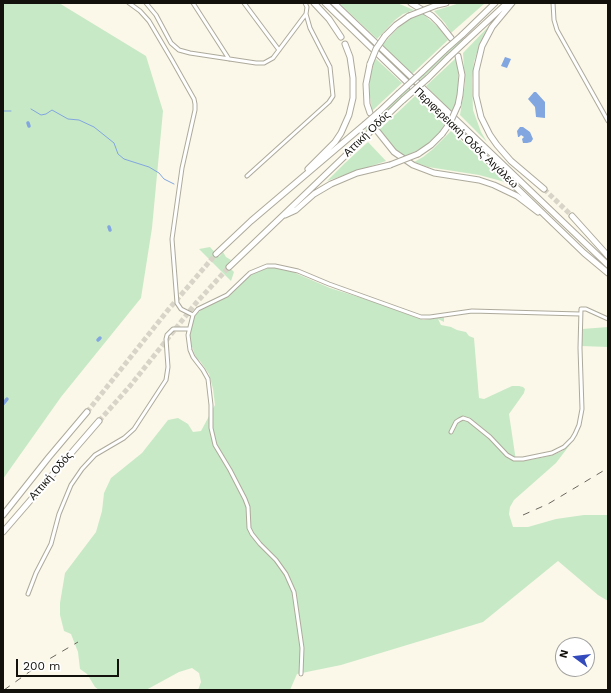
<!DOCTYPE html>
<meta charset="utf-8">
<style>
body{margin:0}
#map{position:relative;width:611px;height:693px;overflow:hidden;background:#fbf8e9;font-family:"Work Sans",sans-serif}
canvas{display:block}
.frame{position:absolute;inset:0;border:4px solid #12110c;pointer-events:none}
.north{position:absolute;left:555px;top:637px;width:40px;height:40px;box-sizing:border-box;background:#fff;border:1px solid #a0a09e;border-radius:50%;rotate:285deg;font-size:11px;font-weight:700;line-height:16px;text-align:center;color:#12110c}
.north::after{content:'';display:block;margin:auto;width:14px;height:18px;background:#334abc;clip-path:polygon(50% 0,100% 100%,50% 72%,0 100%)}
.scale{position:absolute;left:16px;top:659px;width:103px;height:18px;box-sizing:border-box;border:2px solid #12110c;border-top:0;padding-left:5px;font-size:12px;line-height:14px;white-space:nowrap;color:#12110c;-webkit-text-stroke:3px #fff;paint-order:stroke}
</style>
<div id="map">
<canvas width="611" height="693"></canvas>
<div class="frame"></div>
<div class="north">N</div>
<div class="scale">200 m</div>
</div>
<script>
const g = document.querySelector('canvas').getContext('2d');
g.lineJoin = 'round';
function paint(path, color) {
  g.fillStyle = color;
  g.fill(path, 'evenodd');
}
function shape(rows) {
  const path = new Path2D();
  for (const r of rows) {
    path.moveTo(r[0], r[1]);
    for (let i = 2; i < r.length; i += 2) path.lineTo(r[i], r[i + 1]);
  }
  return path;
}
function strokePath(path, color, width, dash) {
  g.strokeStyle = color;
  g.lineWidth = width;
  g.lineCap = dash ? 'butt' : 'round';
  g.setLineDash(dash || []);
  g.stroke(path);
}
function drawText(font, color, halo, rows, align = 'center') {
  g.font = font + ' "Work Sans",sans-serif';
  g.lineWidth = 4;
  g.setLineDash([]);
  g.textBaseline = 'middle';
  g.strokeStyle = halo;
  g.fillStyle = color;
  for (const [text, x, y, turn = 0] of rows) {
    g.save();
    g.translate(x, y);
    g.rotate((+turn || 0) * Math.PI / 180);
    g.textAlign = isNaN(turn) ? turn : align;
    if (halo) g.strokeText(text, 0, 0);
    g.fillText(text, 0, 0);
    g.restore();
  }
}
paint(shape([
 [3,3,59,3,146,56,163,111,152,228,141,298,61,397,3,479],
 [339,3,397,3,414,10,403,14,395,20,377,39],
 [460,3,485,3,451,33,445,23,434,11],
 [422,13,439,28,448,40,412,74,382,45,399,27,412,17],
 [489,26,480,43,474,62,472,80,473,110,481,132,487,142,460,115,465,84,463,53],
 [463,38,464,39,366,131,365,128],
 [375,58,402,83,372,111,369,89,370,78],
 [456,58,459,79,458,94,452,112,426,86],
 [415,96,445,125,436,136,424,147,404,157,390,145,379,130],
 [451,131,505,182,479,175,428,167,414,162,423,157,433,149],
 [368,142,386,161,327,181,345,163],
 [210,247,219,257,223,252,226,257,231,260,227,265,234,272,231,281,199,249],
 [268,268,275,268,293,272,330,288,371,301,423,320,444,317,444,322,438,319,441,325,451,327,457,330,466,332,469,336,474,338,479,398,484,399,512,386,519,386,523,387,525,389,524,393,509,414,516,461,530,460,553,455,562,451,572,442,556,463,514,500,510,507,509,514,513,527,528,527,556,519,584,515,608,515,608,601,598,595,558,561,483,622,341,665,297,674,290,690,198,690,201,682,199,673,192,668,179,672,146,690,99,690,95,687,87,674,80,669,78,652,71,634,64,631,60,615,60,603,65,573,96,532,102,511,104,493,111,478,142,453,168,420,178,418,188,424,193,432,201,431,215,405,213,389,209,374,200,361,196,358,190,341,189,334,193,319,198,311,199,312,202,308,222,299,250,275,259,271],
 [608,327,608,347,581,346,582,329]
]), '#c8e9c6');
paint(shape([
 [505,57,511,59,507,68,501,66],
 [534,92,536,92,545,102,545,118,536,117,535,107,528,99],
 [520,127,523,127,530,132,533,139,531,142,527,143,523,143,522,139,524,137,521,135,519,137,518,137,517,131]
]), '#81a6e0');
strokePath(shape([
 [31,109,41,115,46,114,52,110,68,119,79,120,94,127,114,143,118,154,124,159,149,167,159,173,164,179,174,184],
 [3,111,11,111]
]), '#81a6e0', 1);
strokePath(shape([
 [28,123,29,126],
 [109,227,110,230],
 [98,340,100,338],
 [3,404,7,399]
]), '#81a6e0', 3.5);
strokePath(shape([
 [371,116,378,132],
 [544,189,572,216],
 [87,412,168,310,216,254],
 [99,421,130,386,196,303,229,267]
]), '#d8d5c8', 5, [5, 2.5]);
const minor = shape([
 [129,3,140,11,149,21,172,60,194,99,195,104,195,110,182,168,172,239,177,303,181,309,193,315],
 [146,3,156,15,171,43,179,50,190,53,256,63,264,63,273,58,306,14,307,7,305,3],
 [193,3,229,59],
 [244,3,279,50],
 [553,3,554,20,557,30,608,121],
 [247,176,329,102,333,96,330,67,310,28,306,14],
 [451,432,456,422,459,420,463,418,469,420,490,437,507,455,514,459,523,459,552,453,564,447,572,439,575,434,579,425,582,409,580,348,581,309,586,309,608,319],
 [28,594,36,573,51,544,59,514,71,485,82,469,95,455,124,438,134,429,166,380,168,367,166,339,167,335,173,329,189,329],
 [301,674,302,648,294,592,286,574,276,560,260,544,252,534,249,528,248,507,245,499,230,470,215,445,211,428,211,405,208,379,203,370,193,357,190,350,188,335,193,315,198,309,227,295,250,273,267,266,275,266,298,271,329,284,421,317,430,317,472,311,580,314]
]);
const motorway = shape([
 [314,3,329,19,341,37],
 [325,3,584,253,608,273],
 [334,3,608,265],
 [411,3,432,16,439,23,451,38],
 [512,3,492,27,482,46,476,71,476,96,481,117,490,135,497,145,511,161,544,189],
 [437,5,446,3],
 [462,35,495,3],
 [385,36,396,25,409,16],
 [465,42,507,3],
 [422,72,445,50],
 [428,78,448,58],
 [458,105,460,95,462,75,458,56],
 [379,112,398,94],
 [370,113,367,104,366,84,370,64],
 [382,120,403,100],
 [378,132,394,152,413,165,434,173,479,180,494,185,517,196,538,212],
 [418,154,431,145,442,134],
 [308,169,335,142,341,133,349,115,353,98,353,78,350,57,345,44],
 [285,215,296,210,314,194,331,184,357,173,390,165],
 [572,216,608,256],
 [216,254,251,221,364,125],
 [229,267,368,134],
 [3,515,49,457,87,412],
 [3,532,99,421]
]);
strokePath(minor, '#adaa9c', 5);
strokePath(motorway, '#adaa9c', 7);
strokePath(minor, '#fff', 3);
strokePath(motorway, '#fff', 5);
strokePath(shape([
 [523,515,548,504,608,468],
 [4,690,39,665,78,642]
]), '#68665d', 1, [7, 7]);
const motorwayBridge = shape([
 [409,16,437,5],
 [445,50,462,35],
 [448,58,465,42],
 [370,64,376,49,385,36],
 [398,94,422,72],
 [403,100,428,78],
 [364,125,379,112],
 [368,134,382,120],
 [442,134,450,123,458,105],
 [390,165,418,154]
]);
strokePath(motorwayBridge, '#adaa9c', 7, []);
strokePath(motorwayBridge, '#fff', 5);
drawText('11px', '#12110c', '#fff', [
 ["Αττική Οδός",367,134,-44],
 ["Περιφερειακή Οδός Αιγάλεω",466,138,44],
 ["Αττική Οδός",51,476,-49]
]);
</script>
